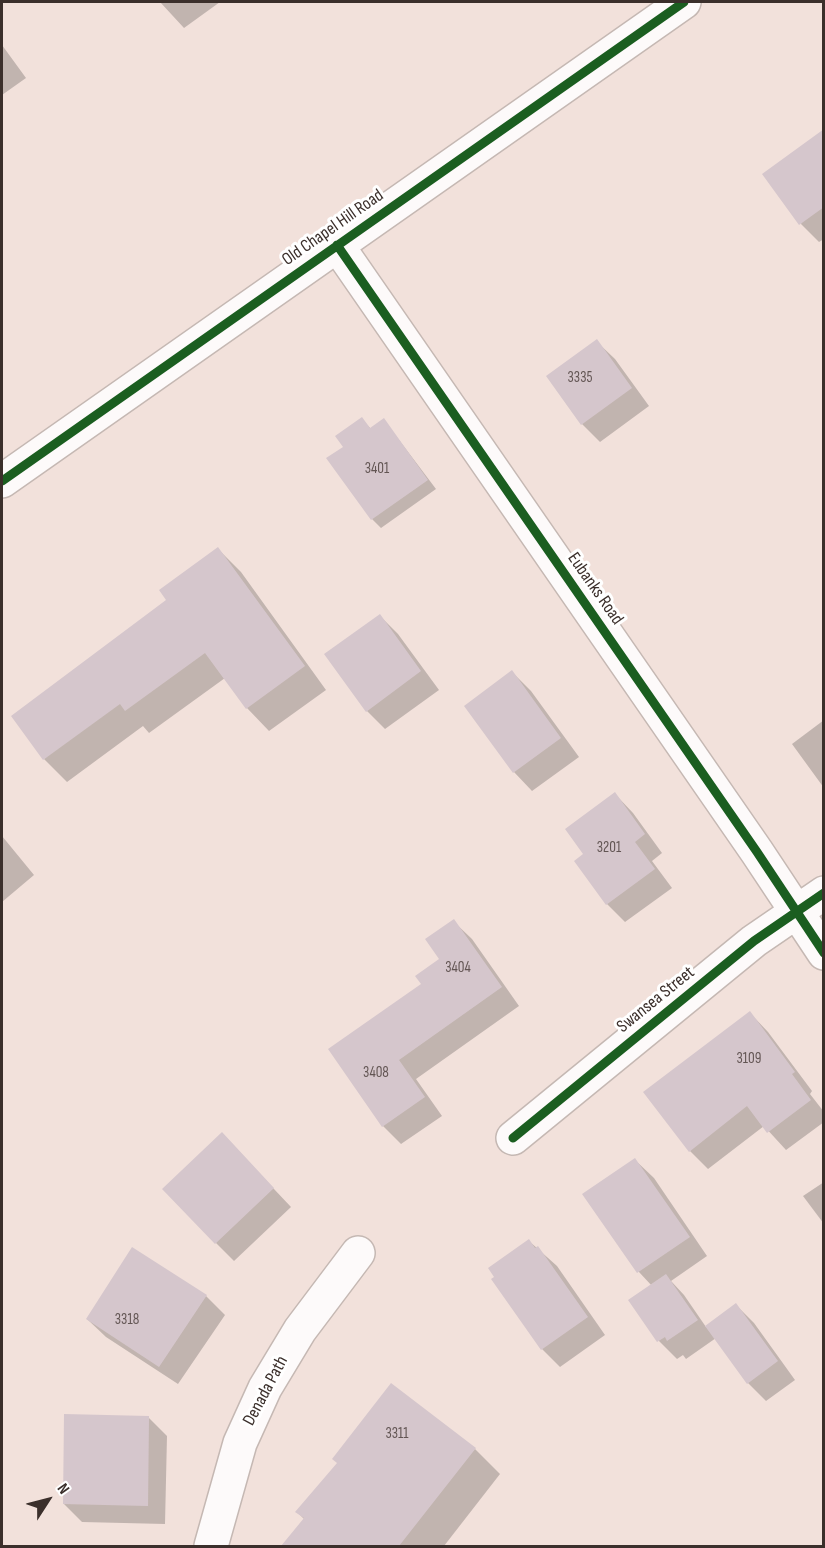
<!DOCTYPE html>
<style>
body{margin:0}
#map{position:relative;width:825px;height:1548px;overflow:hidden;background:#f2e1db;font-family:"Sofia Sans Condensed",sans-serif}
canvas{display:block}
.frame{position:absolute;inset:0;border:3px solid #3b2f2b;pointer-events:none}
.north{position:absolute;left:18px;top:1470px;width:60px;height:60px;-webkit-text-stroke:4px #fff;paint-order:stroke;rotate:54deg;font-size:16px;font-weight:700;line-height:24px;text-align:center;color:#3b2f2b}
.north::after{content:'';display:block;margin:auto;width:21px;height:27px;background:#3b2f2b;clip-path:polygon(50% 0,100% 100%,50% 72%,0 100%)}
</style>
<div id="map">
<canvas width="825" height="1548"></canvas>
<div class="frame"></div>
<div class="north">N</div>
</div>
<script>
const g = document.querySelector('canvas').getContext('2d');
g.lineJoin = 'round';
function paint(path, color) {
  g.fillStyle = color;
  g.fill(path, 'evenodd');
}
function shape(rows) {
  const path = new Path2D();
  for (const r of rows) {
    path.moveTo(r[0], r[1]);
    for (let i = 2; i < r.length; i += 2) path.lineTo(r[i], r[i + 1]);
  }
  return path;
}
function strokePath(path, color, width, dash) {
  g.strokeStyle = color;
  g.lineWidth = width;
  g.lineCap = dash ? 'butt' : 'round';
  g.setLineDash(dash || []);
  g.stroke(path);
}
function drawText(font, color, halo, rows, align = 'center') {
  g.font = font + ' "Sofia Sans Condensed",sans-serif';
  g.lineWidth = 6;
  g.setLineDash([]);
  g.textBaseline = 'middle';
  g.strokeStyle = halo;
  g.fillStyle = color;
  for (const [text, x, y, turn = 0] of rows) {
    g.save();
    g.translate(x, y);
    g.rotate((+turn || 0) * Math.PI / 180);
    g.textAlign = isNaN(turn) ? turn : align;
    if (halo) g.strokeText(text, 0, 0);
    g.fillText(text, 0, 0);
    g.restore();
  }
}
paint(shape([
 [160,2,220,2,184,28],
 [2,45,26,78,2,95],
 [824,131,824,239,819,242,801,224],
 [596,341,615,359,649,406,600,442,582,424],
 [362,419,371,429,384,420,436,489,381,528,372,519,345,447],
 [218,549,241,572,326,690,269,731,247,708,225,678,149,733,143,726,67,782,44,759],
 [380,616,398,634,439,690,385,729,367,711],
 [512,672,531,691,579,757,532,791,514,772],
 [824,720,824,788,792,744],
 [615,794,633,813,662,853,652,861,672,888,625,922,607,904,585,854],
 [2,836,34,875,2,902],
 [453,921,472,939,519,1006,416,1079,442,1116,401,1144,383,1126,330,1049,423,984,441,959],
 [750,1013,768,1032,812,1091,810,1094,824,1112,824,1122,786,1150,764,1126,708,1169,690,1151],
 [240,1153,291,1207,234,1261,216,1243],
 [635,1160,654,1178,707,1256,671,1281,684,1295,706,1327,736,1305,754,1323,795,1380,766,1401,748,1383,716,1338,686,1359,683,1355,677,1359,659,1341,630,1301,652,1286,639,1272,584,1195],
 [824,1182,824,1224,803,1196],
 [529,1241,557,1266,605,1335,560,1367,542,1349],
 [133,1249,206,1296,225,1315,178,1384,106,1337,87,1319],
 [149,1418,167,1436,165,1524,82,1522,64,1504],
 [475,1449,500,1474,444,1546,297,1546,305,1520,297,1512]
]), '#0003');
paint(shape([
 [824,129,824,207,799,225,762,174],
 [597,339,632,388,581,425,546,376],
 [362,417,370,428,384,418,428,480,371,520,326,458,343,447,335,436],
 [218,547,305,666,246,709,205,653,125,711,120,704,43,760,11,716,166,600,159,590],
 [380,614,421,671,366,712,324,654],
 [512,670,561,738,513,773,464,706],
 [615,792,645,834,635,842,655,869,606,905,574,861,583,854,565,829],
 [454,919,502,987,399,1060,425,1097,382,1127,328,1049,421,984,415,976,439,959,425,939],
 [750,1011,795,1072,792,1074,811,1100,767,1133,747,1106,689,1152,643,1092],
 [222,1132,274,1188,215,1244,162,1189],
 [635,1158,690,1237,637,1273,582,1194],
 [529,1239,535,1248,538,1246,588,1317,541,1350,491,1279,494,1277,488,1268],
 [132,1247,207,1295,159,1367,86,1319],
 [666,1274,698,1320,667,1341,665,1337,657,1342,628,1300],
 [736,1303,778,1361,747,1384,705,1326],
 [391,1383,476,1448,399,1546,281,1546,304,1518,295,1512,337,1463,332,1459],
 [64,1414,149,1416,148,1506,63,1504]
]), '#d5c6cc');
const minor = shape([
 [337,245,757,852,824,953],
 [2,481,684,2],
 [513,1138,754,941,824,893],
 [211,1546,240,1443,265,1388,300,1330,358,1253]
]);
strokePath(minor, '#c5b8b3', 36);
strokePath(minor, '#fdfafa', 33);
strokePath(shape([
 [337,245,757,852,824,953],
 [2,481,684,2],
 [513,1138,754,941,824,893]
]), '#1b5e20', 9);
drawText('15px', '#625553', null, [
 ["3335",580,378],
 ["3401",377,469],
 ["3201",609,848],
 ["3404",458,968],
 ["3109",749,1059],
 ["3408",376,1073],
 ["3318",127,1320],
 ["3311",397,1434]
]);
drawText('18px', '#3b2f2b', '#fff', [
 ["Old Chapel Hill Road",333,228,-35],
 ["Eubanks Road",595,589,55],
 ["Swansea Street",656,1000,-39],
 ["Denada Path",266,1391,-62]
]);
</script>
